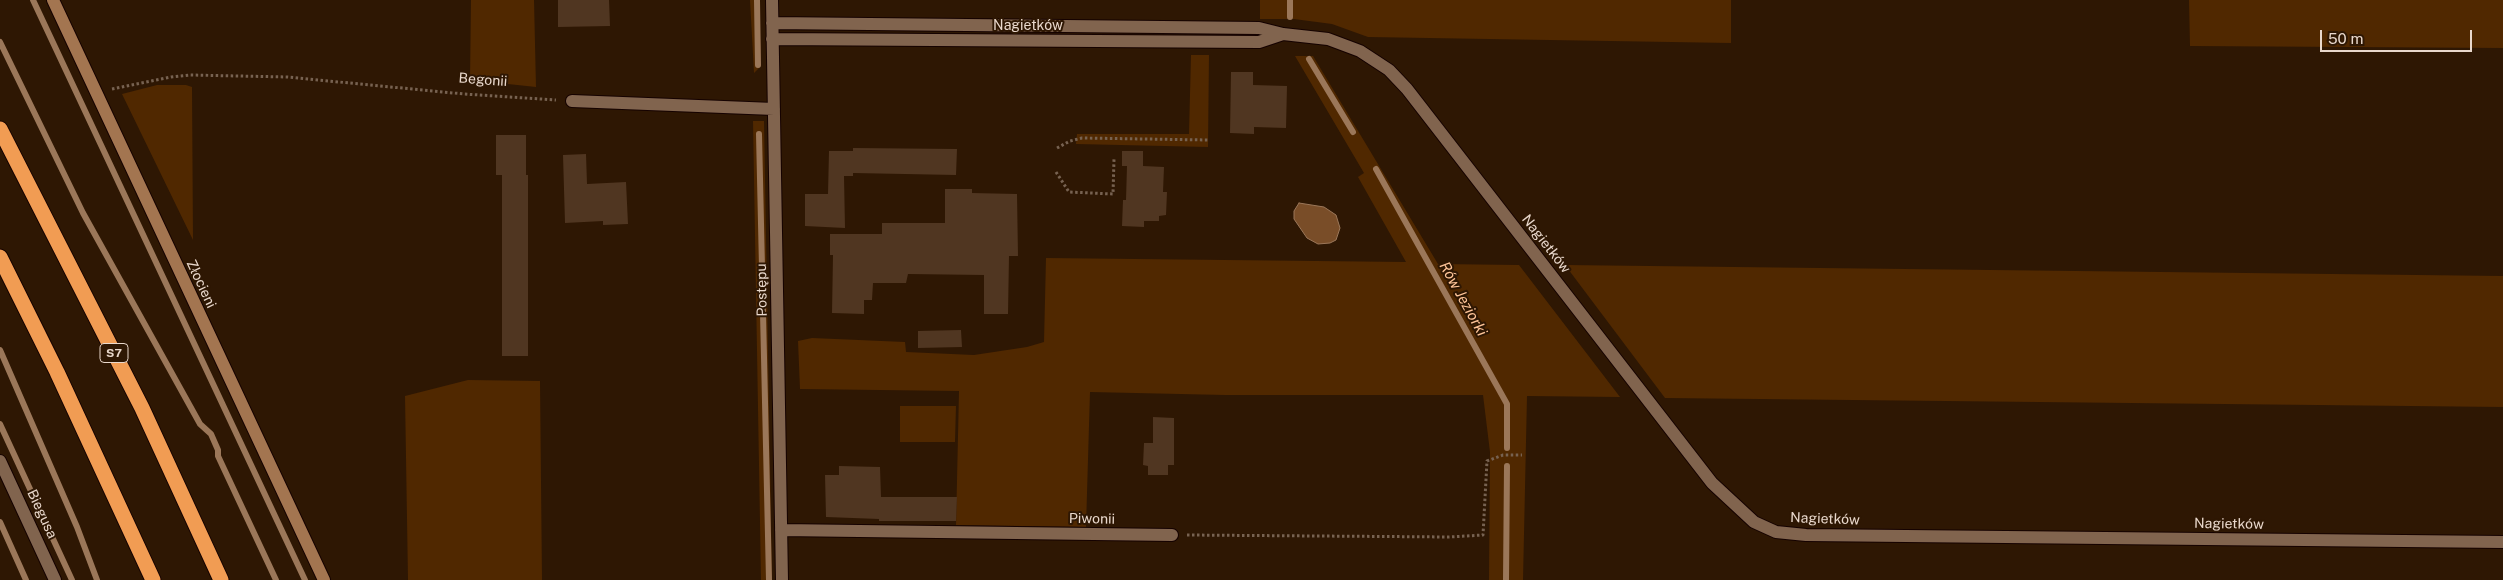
<!DOCTYPE html>
<meta charset="utf-8">
<style>
body{margin:0}
#map{position:relative;width:2503px;height:580px;overflow:hidden;background:#2e1703;font-family:"Public Sans",sans-serif}
canvas{display:block}
.scale{position:absolute;left:2320px;top:30px;width:152px;height:22px;box-sizing:border-box;border:2px solid #e9d8cc;border-top:0;padding-left:6px;font-size:15px;line-height:18px;white-space:nowrap;color:#e9d8cc;-webkit-text-stroke:4px #2e1703;paint-order:stroke}
</style>
<div id="map">
<canvas width="2503" height="580"></canvas>
<div class="scale">50 m</div>
</div>
<script>
const g = document.querySelector('canvas').getContext('2d');
g.lineJoin = 'round';
function paint(path, color) {
  g.fillStyle = color;
  g.fill(path, 'evenodd');
}
function shape(rows) {
  const path = new Path2D();
  for (const r of rows) {
    path.moveTo(r[0], r[1]);
    for (let i = 2; i < r.length; i += 2) path.lineTo(r[i], r[i + 1]);
  }
  return path;
}
function strokePath(path, color, width, dash) {
  g.strokeStyle = color;
  g.lineWidth = width;
  g.lineCap = dash ? 'butt' : 'round';
  g.setLineDash(dash || []);
  g.stroke(path);
}
function drawText(font, color, halo, rows, align = 'center') {
  g.font = font + ' "Public Sans",sans-serif';
  g.lineWidth = 4;
  g.setLineDash([]);
  g.textBaseline = 'middle';
  g.strokeStyle = halo;
  g.fillStyle = color;
  for (const [text, x, y, turn = 0] of rows) {
    g.save();
    g.translate(x, y);
    g.rotate((+turn || 0) * Math.PI / 180);
    g.textAlign = isNaN(turn) ? turn : align;
    if (halo) g.strokeText(text, 0, 0);
    g.fillText(text, 0, 0);
    g.restore();
  }
}
paint(shape([
 [471,0,534,0,536,87,470,80],
 [750,0,759,0,761,66,754,73],
 [1260,0,1731,0,1731,43,1368,37,1332,24,1294,19,1260,19],
 [2189,0,2503,0,2503,48,2190,46],
 [1191,55,1209,55,1208,147,1076,144,1077,134,1189,134],
 [1295,56,1313,56,1438,264,1519,265,1620,397,1527,396,1523,580,1489,580,1490,452,1483,395,1225,395,1090,392,1086,527,956,525,959,391,800,389,798,341,812,338,905,342,906,352,974,355,1027,347,1044,342,1046,258,1406,262,1358,177,1364,173],
 [157,85,186,85,192,87,193,240,122,94],
 [753,121,764,121,772,580,761,580],
 [1565,265,2503,276,2503,407,1665,398],
 [468,380,540,381,542,580,408,580,405,396],
 [900,406,956,406,955,442,900,442]
]), '#502800');
const water = shape([
 [1299,203,1324,207,1336,215,1340,228,1336,240,1330,243,1318,244,1307,238,1294,219,1294,211,1299,203]
]);
paint(water, '#794d28');
strokePath(water, '#9b7759', 1);
strokePath(shape([
 [33,0,305,580],
 [757,0,758,65],
 [1290,17,1290,0],
 [0,42,83,213,200,424,211,434,218,450,218,456,276,580],
 [1309,59,1353,132],
 [759,134,769,580],
 [1376,169,1507,404,1507,448],
 [0,350,77,527,97,580],
 [0,424,72,580],
 [0,522,26,580],
 [1506,580,1507,466]
]), '#9b7759', 6);
paint(shape([
 [558,0,609,0,610,26,558,27],
 [1231,72,1253,72,1253,85,1287,86,1286,128,1254,127,1254,134,1230,133],
 [496,135,526,135,526,175,528,175,528,356,502,356,502,175,496,175],
 [853,148,957,149,956,175,853,173,853,176,844,176,845,228,805,226,805,194,828,194,829,151,853,151],
 [1122,151,1143,151,1143,166,1164,167,1163,192,1167,192,1166,215,1159,216,1159,221,1144,221,1144,227,1122,226,1123,200,1126,200,1127,166,1122,166],
 [586,154,587,184,626,182,628,224,603,225,603,221,565,223,563,155],
 [945,189,972,189,972,193,1017,194,1018,256,1009,256,1008,314,984,314,984,275,908,274,906,283,873,283,872,300,864,300,864,314,832,313,833,255,830,255,830,234,882,234,882,223,945,223],
 [961,330,962,347,918,348,918,331],
 [1153,417,1174,418,1174,465,1168,465,1168,475,1148,475,1148,466,1143,465,1144,443,1153,443],
 [839,466,880,467,881,497,957,497,956,521,879,521,879,519,826,517,825,475,839,475]
]), '#503621');
const street = shape([
 [772,0,782,580],
 [772,23,1259,28,1283,34,1328,39,1360,51,1389,70,1407,89,1712,483,1754,522,1776,532,1806,535,2503,542],
 [772,39,1259,42,1283,34],
 [572,101,774,109],
 [0,461,55,580],
 [781,530,1172,535]
]);
const secondary = shape([
 [53,0,324,580]
]);
const highway = shape([
 [0,129,142,408,221,580],
 [0,257,57,372,153,580]
]);
strokePath(street, '#150200', 14);
strokePath(secondary, '#150200', 14);
strokePath(highway, '#150200', 17);
strokePath(shape([
 [112,89,171,77,190,75,287,77,464,94,556,100],
 [1057,148,1070,141,1082,138,1208,140],
 [1056,172,1069,192,1113,194,1114,159],
 [1187,535,1449,537,1483,535,1487,461,1503,455,1522,455]
]), '#776251', 3, [2.5, 2.5]);
strokePath(street, '#81644e', 12);
strokePath(secondary, '#a37550', 12);
strokePath(highway, '#f19c53', 15);
for (const [x, y, w] of [
 [114,353,28]
]) {
  const box = new Path2D();
  box.roundRect(x - w / 2, y - 9.5, w, 19, 4);
  g.fillStyle = '#2e1703';
  g.fill(box);
  strokePath(box, '#e9d8cc', 1);
}
drawText('bold 12px', '#e9d8cc', null, [
 ["S7",114,353]
]);
drawText('14px', '#e9d8cc', '#2e1703', [
 ["Nagietków",1028,26],
 ["Begonii",483,80,4],
 ["Nagietków",1546,244,52],
 ["Złocieni",201,284,65],
 ["Postępu",762,290,-91],
 ["Biegusa",42,514,65],
 ["Piwonii",1092,519,1],
 ["Nagietków",1825,519,2],
 ["Nagietków",2229,524,1]
]);
drawText('italic 15px', '#fec498', '#2e1703', [
 ["Rów Jeziorki",1463,299,61]
]);
</script>
